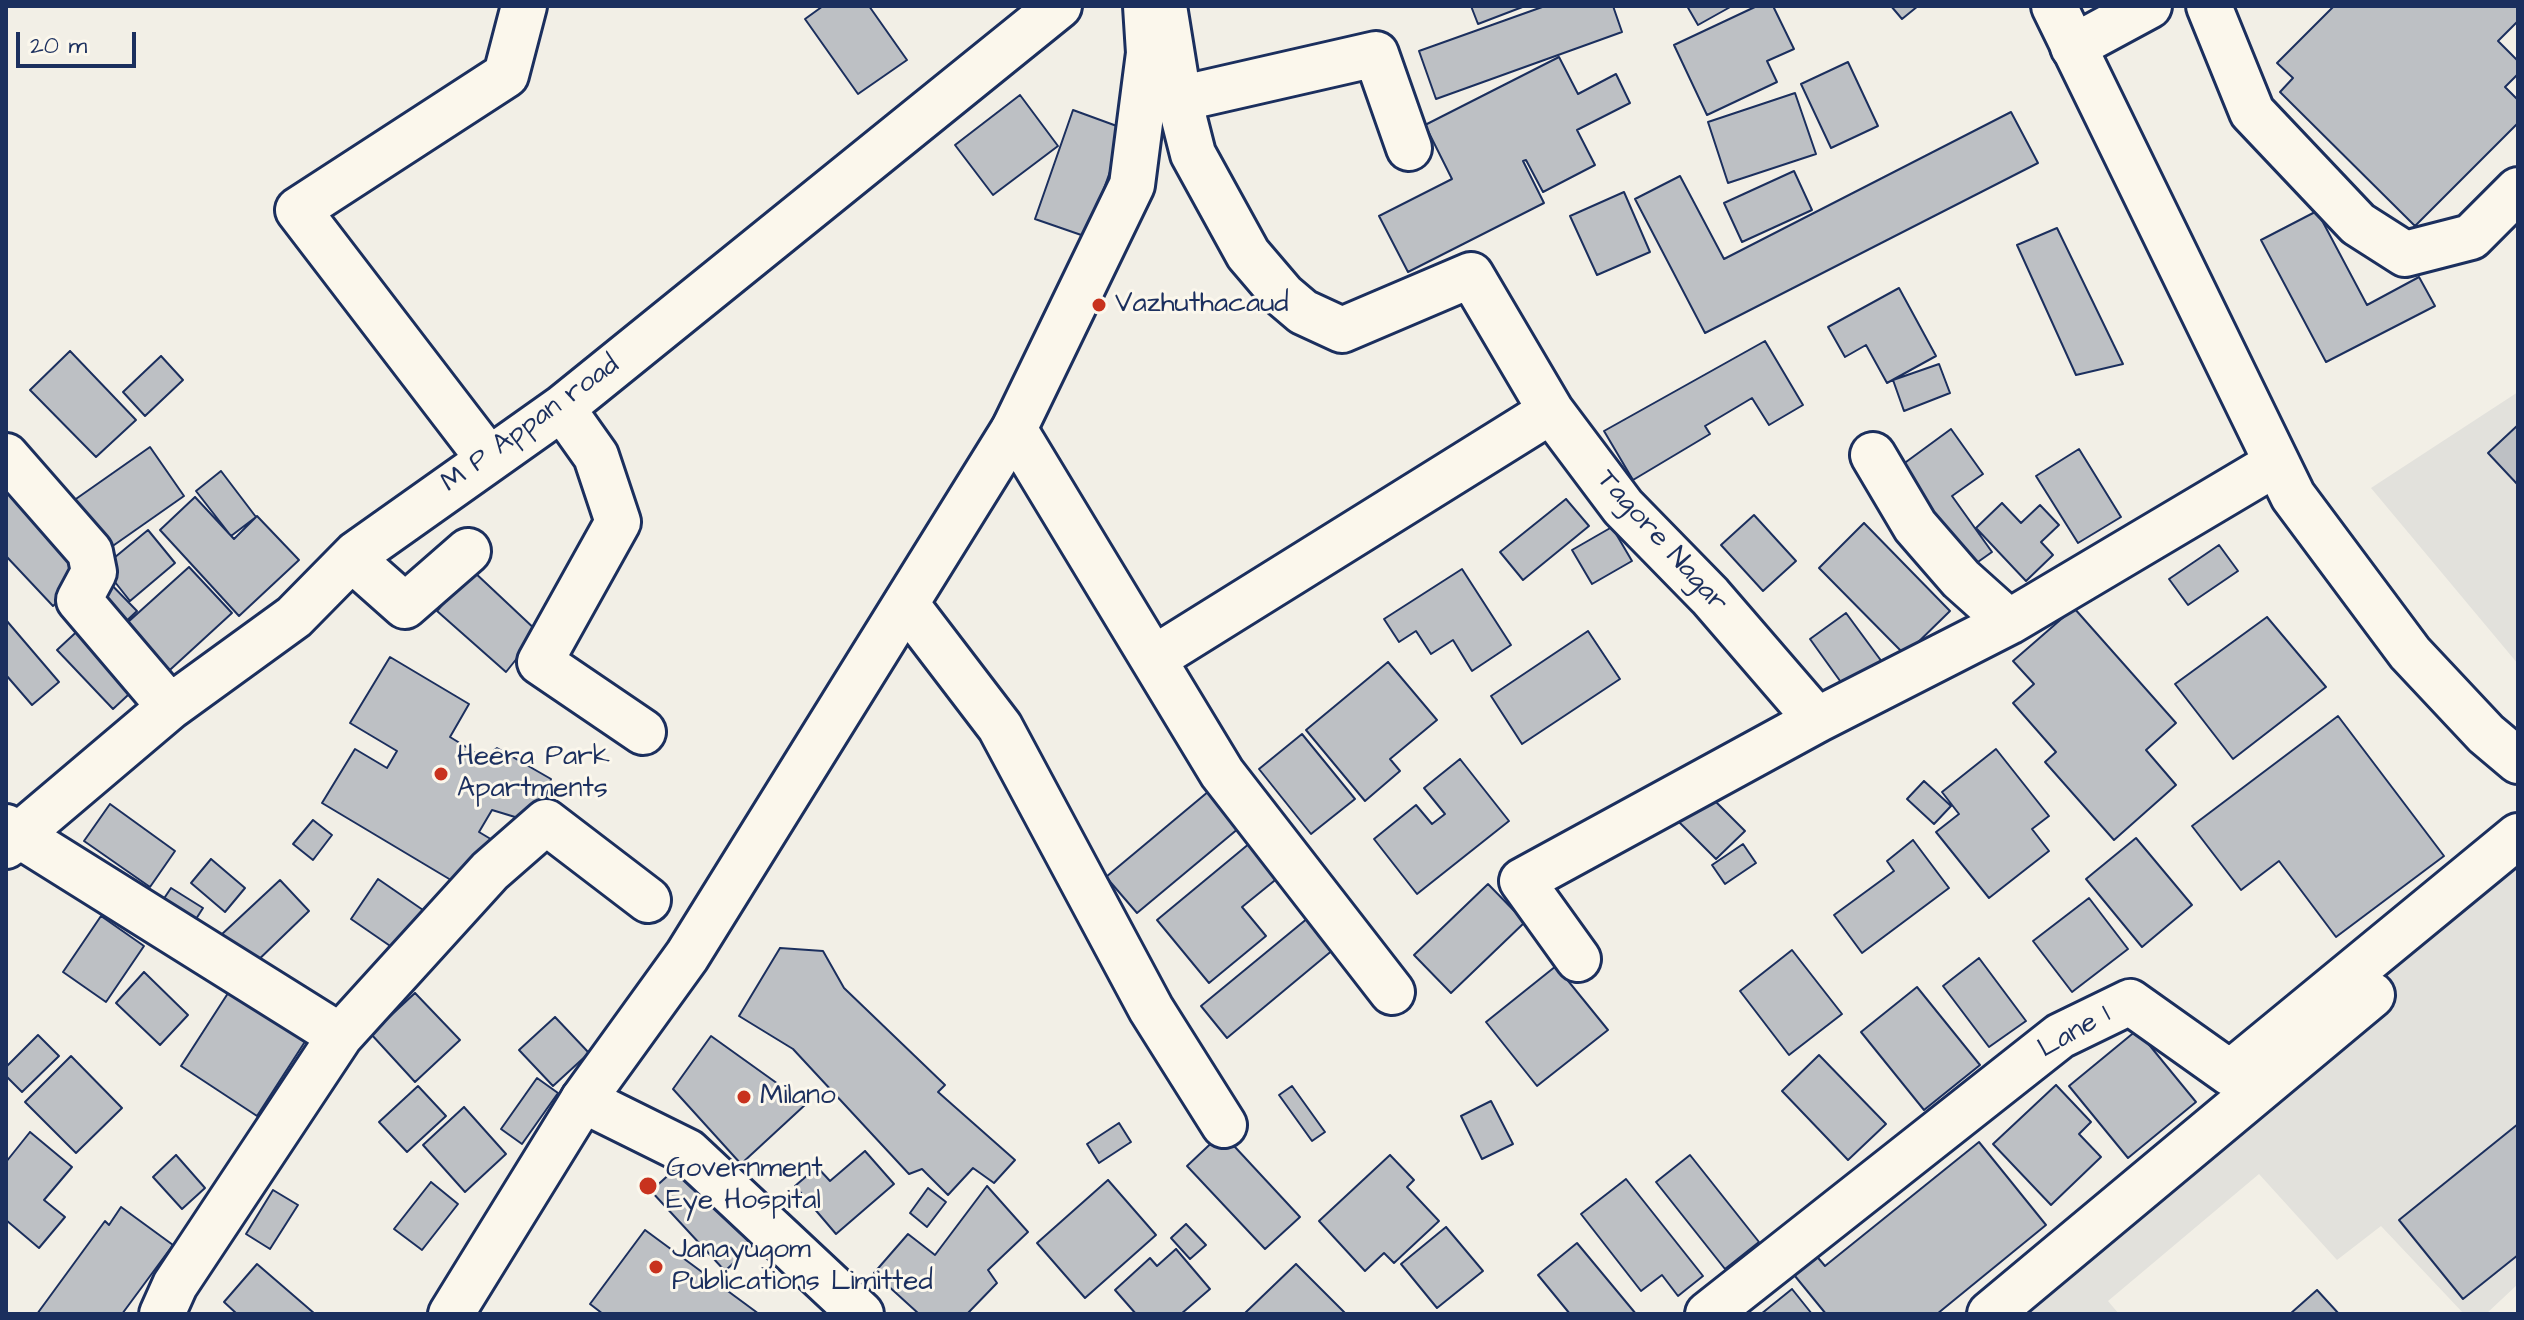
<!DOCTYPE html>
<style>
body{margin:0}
#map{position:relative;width:2524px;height:1320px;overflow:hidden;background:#f2efe6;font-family:"Architects Daughter",sans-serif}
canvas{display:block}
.frame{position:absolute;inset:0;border:8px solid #1b2f5e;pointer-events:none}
.scale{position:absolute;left:16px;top:32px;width:120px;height:36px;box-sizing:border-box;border:4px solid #1b2f5e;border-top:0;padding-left:10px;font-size:24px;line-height:28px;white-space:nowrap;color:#1b2f5e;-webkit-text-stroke:6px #fbf7ec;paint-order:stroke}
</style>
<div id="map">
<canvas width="2524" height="1320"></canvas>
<div class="frame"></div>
<div class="scale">20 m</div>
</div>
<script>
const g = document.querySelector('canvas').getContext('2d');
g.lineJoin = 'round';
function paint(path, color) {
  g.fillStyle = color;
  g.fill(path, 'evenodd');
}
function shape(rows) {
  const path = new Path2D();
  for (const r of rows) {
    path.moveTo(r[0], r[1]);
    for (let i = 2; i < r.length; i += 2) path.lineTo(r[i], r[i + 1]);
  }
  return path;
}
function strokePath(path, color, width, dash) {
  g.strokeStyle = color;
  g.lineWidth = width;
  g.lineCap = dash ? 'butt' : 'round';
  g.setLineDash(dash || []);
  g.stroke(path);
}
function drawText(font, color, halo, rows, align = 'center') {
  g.font = font + ' "Architects Daughter",sans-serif';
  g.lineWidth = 6;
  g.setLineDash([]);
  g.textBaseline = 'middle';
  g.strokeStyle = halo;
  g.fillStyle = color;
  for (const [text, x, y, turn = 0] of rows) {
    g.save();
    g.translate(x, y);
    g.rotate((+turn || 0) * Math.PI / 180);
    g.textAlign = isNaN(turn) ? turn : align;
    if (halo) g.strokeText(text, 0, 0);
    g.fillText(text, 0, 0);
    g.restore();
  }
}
paint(shape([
 [2518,392,2518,664,2371,488],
 [2518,851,2518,1284,2486,1314,2464,1314,2381,1226,2337,1260,2259,1174,2108,1301,2119,1314,1961,1314]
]), '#e2e1dc');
const building = shape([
 [823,6,869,6,907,60,858,94,805,19,823,6],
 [1471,6,1525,6,1478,24,1471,6],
 [1545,6,1613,6,1622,32,1436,99,1419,51,1545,6],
 [1687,6,1732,6,1698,25,1687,6],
 [1757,6,1773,6,1794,49,1767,61,1777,82,1707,115,1674,45,1757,6],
 [1891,6,1918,6,1902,19,1891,6],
 [2334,6,2518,6,2518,21,2498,41,2518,61,2518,74,2505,87,2518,100,2518,123,2415,226,2280,92,2293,78,2277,63,2334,6],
 [1559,57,1578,94,1616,74,1630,103,1577,130,1595,165,1543,192,1526,160,1523,161,1544,203,1408,272,1379,216,1452,179,1425,125,1559,57],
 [1848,62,1878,126,1831,148,1801,84,1848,62],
 [1795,93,1816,154,1728,183,1708,122,1795,93],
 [1020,95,1058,146,993,195,955,145,1020,95],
 [1073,110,1125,129,1087,237,1035,219,1073,110],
 [2011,112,2038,163,1705,333,1635,199,1680,176,1724,259,2011,112],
 [1794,171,1812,210,1742,242,1724,203,1794,171],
 [1624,192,1650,252,1597,275,1570,216,1624,192],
 [2317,211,2367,305,2419,277,2435,306,2326,362,2261,240,2317,211],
 [2057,228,2123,364,2076,375,2017,245,2057,228],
 [1899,288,1936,356,1887,383,1866,345,1845,357,1828,327,1899,288],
 [1765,341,1803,405,1769,425,1752,398,1705,426,1710,434,1633,480,1604,431,1765,341],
 [70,351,136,420,96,457,30,390,70,351],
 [161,356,183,380,145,416,123,392,161,356],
 [1939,364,1950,393,1904,411,1893,380,1939,364],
 [2518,425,2518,485,2488,453,2518,425],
 [1951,429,1983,474,1952,496,1992,552,1968,569,1891,473,1951,429],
 [150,447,184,496,107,550,73,501,150,447],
 [2079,449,2121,517,2078,543,2036,476,2079,449],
 [221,471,256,517,231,536,196,491,221,471],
 [6,484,89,573,53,606,6,556,6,484],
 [195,497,234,539,257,516,299,560,239,616,160,530,195,497],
 [1566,499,1589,526,1523,580,1500,552,1566,499],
 [2002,503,2021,523,2040,505,2059,525,2041,542,2053,555,2026,581,1976,528,2002,503],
 [1754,515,1796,561,1763,591,1721,545,1754,515],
 [1864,523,1950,611,1905,655,1819,568,1864,523],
 [1612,527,1632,561,1592,584,1572,550,1612,527],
 [148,530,175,563,130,601,103,567,148,530],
 [2219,545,2238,571,2188,605,2169,579,2219,545],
 [189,567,232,613,160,679,117,632,189,567],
 [1462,569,1511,645,1472,671,1453,640,1431,654,1416,631,1399,642,1384,619,1462,569],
 [472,570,538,632,506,672,437,611,472,570],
 [101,574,137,611,120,627,84,590,101,574],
 [2074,608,2176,723,2146,750,2176,785,2114,840,2045,762,2056,752,2013,703,2034,684,2013,661,2074,608],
 [1846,613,1885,666,1848,692,1810,639,1846,613],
 [2267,617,2326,687,2233,759,2175,684,2267,617],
 [6,620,59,682,32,705,6,675,6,620],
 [85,624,141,683,113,709,57,650,85,624],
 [1588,631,1620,679,1522,744,1491,696,1588,631],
 [390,657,469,704,450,737,484,758,497,748,551,779,538,824,492,810,479,832,499,844,471,892,322,803,355,749,387,768,397,751,350,723,390,657],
 [1388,662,1437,720,1390,759,1400,771,1365,801,1306,730,1388,662],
 [2338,716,2444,856,2336,937,2279,861,2241,890,2192,826,2338,716],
 [1302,734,1355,799,1311,834,1259,769,1302,734],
 [1996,749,2049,816,2032,829,2049,851,1989,898,1936,832,1959,814,1942,792,1996,749],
 [1460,759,1509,821,1417,894,1374,839,1416,805,1432,824,1445,814,1424,788,1460,759],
 [1924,781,1951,806,1934,824,1907,799,1924,781],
 [1215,786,1245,823,1137,913,1106,877,1215,786],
 [1701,787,1745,831,1716,859,1673,816,1701,787],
 [110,804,175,851,150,887,84,841,110,804],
 [313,820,332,835,313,860,293,844,313,820],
 [2136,838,2192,905,2142,947,2086,879,2136,838],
 [1913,840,1949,888,1862,953,1834,915,1894,871,1887,861,1913,840],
 [1250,843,1279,877,1242,907,1266,936,1209,983,1157,920,1250,843],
 [1743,844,1756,863,1725,884,1712,865,1743,844],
 [211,859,245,888,225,912,191,883,211,859],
 [378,879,423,910,396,950,351,919,378,879],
 [280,880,309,911,251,967,221,935,280,880],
 [1488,884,1525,922,1451,993,1414,955,1488,884],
 [171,888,203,908,189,930,157,909,171,888],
 [2089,898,2128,949,2072,992,2033,941,2089,898],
 [1314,913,1340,944,1227,1038,1201,1006,1314,913],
 [101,916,144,946,106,1002,63,972,101,916],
 [780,948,823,951,844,988,945,1085,938,1092,1015,1160,994,1183,973,1168,948,1195,922,1169,909,1174,793,1049,739,1016,780,948],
 [1792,950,1842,1014,1789,1055,1740,991,1792,950],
 [1979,958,2026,1021,1989,1047,1943,986,1979,958],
 [1556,966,1608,1030,1537,1086,1486,1022,1556,966],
 [144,972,188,1015,160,1045,116,1003,144,972],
 [232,987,308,1037,257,1116,181,1066,232,987],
 [1917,987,1980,1065,1924,1110,1861,1032,1917,987],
 [415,993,460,1040,415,1082,371,1034,415,993],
 [555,1017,589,1053,553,1086,519,1050,555,1017],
 [2137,1030,2196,1102,2128,1158,2069,1086,2137,1030],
 [38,1035,59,1056,22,1092,6,1076,6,1067,38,1035],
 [711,1036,806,1104,741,1164,673,1089,711,1036],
 [1819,1055,1886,1124,1848,1160,1782,1091,1819,1055],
 [71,1056,122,1108,76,1153,25,1102,71,1056],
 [537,1078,558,1093,522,1144,501,1129,537,1078],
 [2056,1085,2091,1122,2079,1134,2101,1157,2051,1205,1993,1144,2056,1085],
 [418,1086,446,1116,407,1152,379,1122,418,1086],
 [1292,1086,1325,1132,1312,1141,1279,1095,1292,1086],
 [1491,1101,1513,1144,1482,1159,1461,1116,1491,1101],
 [464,1107,506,1154,465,1192,423,1145,464,1107],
 [1119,1123,1131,1142,1099,1163,1087,1144,1119,1123],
 [2518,1124,2518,1255,2463,1299,2399,1220,2518,1124],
 [30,1132,72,1167,44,1200,65,1217,39,1248,6,1220,6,1162,30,1132],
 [1222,1133,1300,1217,1265,1249,1187,1166,1222,1133],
 [1979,1142,2046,1225,1937,1314,1826,1314,1786,1265,1808,1246,1825,1266,1979,1142],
 [865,1151,894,1184,836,1234,795,1186,817,1167,830,1181,865,1151],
 [176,1155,205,1188,182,1209,153,1177,176,1155],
 [1390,1155,1414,1180,1407,1187,1439,1221,1394,1263,1384,1253,1365,1271,1319,1221,1390,1155],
 [1690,1155,1759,1242,1725,1269,1656,1182,1690,1155],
 [686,1159,759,1239,725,1271,651,1191,686,1159],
 [1626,1179,1703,1276,1678,1296,1662,1275,1641,1291,1581,1214,1626,1179],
 [1108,1180,1156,1235,1085,1298,1037,1243,1108,1180],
 [431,1182,458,1204,422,1250,394,1229,431,1182],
 [987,1186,1028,1232,988,1270,997,1283,967,1314,919,1314,874,1273,908,1234,935,1255,987,1186],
 [928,1188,946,1202,927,1227,910,1213,928,1188],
 [273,1190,298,1205,270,1249,246,1234,273,1190],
 [121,1207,173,1245,122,1314,37,1314,105,1221,109,1225,121,1207],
 [1186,1224,1206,1245,1190,1259,1171,1238,1186,1224],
 [1446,1227,1483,1271,1437,1308,1401,1264,1446,1227],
 [645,1230,759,1314,603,1314,590,1304,645,1230],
 [1577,1243,1636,1314,1570,1314,1538,1275,1577,1243],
 [1176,1249,1210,1289,1181,1314,1136,1314,1115,1290,1150,1258,1157,1266,1176,1249],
 [257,1264,315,1314,237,1314,224,1302,257,1264],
 [1296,1264,1346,1314,1246,1314,1245,1313,1296,1264],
 [1792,1289,1812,1314,1761,1314,1792,1289],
 [2317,1290,2339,1314,2290,1314,2317,1290]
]);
paint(building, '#bdc0c4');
strokePath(building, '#1b2f5e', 2);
const minor = shape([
 [1164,6,1179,99,1193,154,1248,254,1283,295,1303,312,1342,330,1471,275,1551,411,1623,507,1710,596,1817,720],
 [2209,6,2252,112,2358,224,2405,254,2471,237,2518,190],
 [2073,47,2149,6],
 [1179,99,1376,54,1409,148],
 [562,408,596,456,618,522,540,662,643,732],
 [1014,429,1222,773,1392,992],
 [1873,455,1915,526,1961,579,2009,622],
 [6,456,90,552,94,572,79,600,170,707],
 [488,458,298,210,506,75,524,6],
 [352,559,405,606,468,551],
 [906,604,1000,727,1151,1009,1224,1125],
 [1153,659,1551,411],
 [6,827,340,1036],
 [6,846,170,707,294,617,356,554,562,408,1059,6],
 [1578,959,1522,881,1817,720,2009,622,2275,464],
 [583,1100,688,1152,861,1314],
 [162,1314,175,1285,340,1036,490,871,546,822,648,900],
 [1708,1314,2060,1036,2130,1002,2230,1073,2518,836],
 [1990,1314,2372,995]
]);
const major = shape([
 [2054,6,2293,496,2410,653,2486,734,2518,761],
 [451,1314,583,1100,687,956,1014,429,1132,185,1149,53,1146,6]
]);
strokePath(minor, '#1b2f5e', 50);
strokePath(major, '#1b2f5e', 50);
strokePath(minor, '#fbf7ec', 44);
strokePath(major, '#fbf7ec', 44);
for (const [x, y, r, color] of [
 [1099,305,8,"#c8321e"],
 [441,774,8,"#c8321e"],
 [744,1097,8,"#c8321e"],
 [648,1186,10,"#c8321e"],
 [656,1267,8,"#c8321e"]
]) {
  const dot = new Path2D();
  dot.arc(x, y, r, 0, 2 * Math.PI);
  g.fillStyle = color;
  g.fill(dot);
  strokePath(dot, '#fbf7ec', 3);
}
drawText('28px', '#1b2f5e', '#fbf7ec', [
 ["Vazhuthacaud",1115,305],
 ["Heera Park",457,758],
 ["Apartments",457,790],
 ["Milano",760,1097],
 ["Government",666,1170],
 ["Eye Hospital",666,1202],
 ["Janayugom",672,1251],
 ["Publications Limitted",672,1283]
], 'left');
drawText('28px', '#1b2f5e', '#fbf7ec', [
 ["M P Appan road",531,425,-36],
 ["Tagore Nagar",1661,542,48],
 ["Lane 1",2075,1033,-30]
]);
</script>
